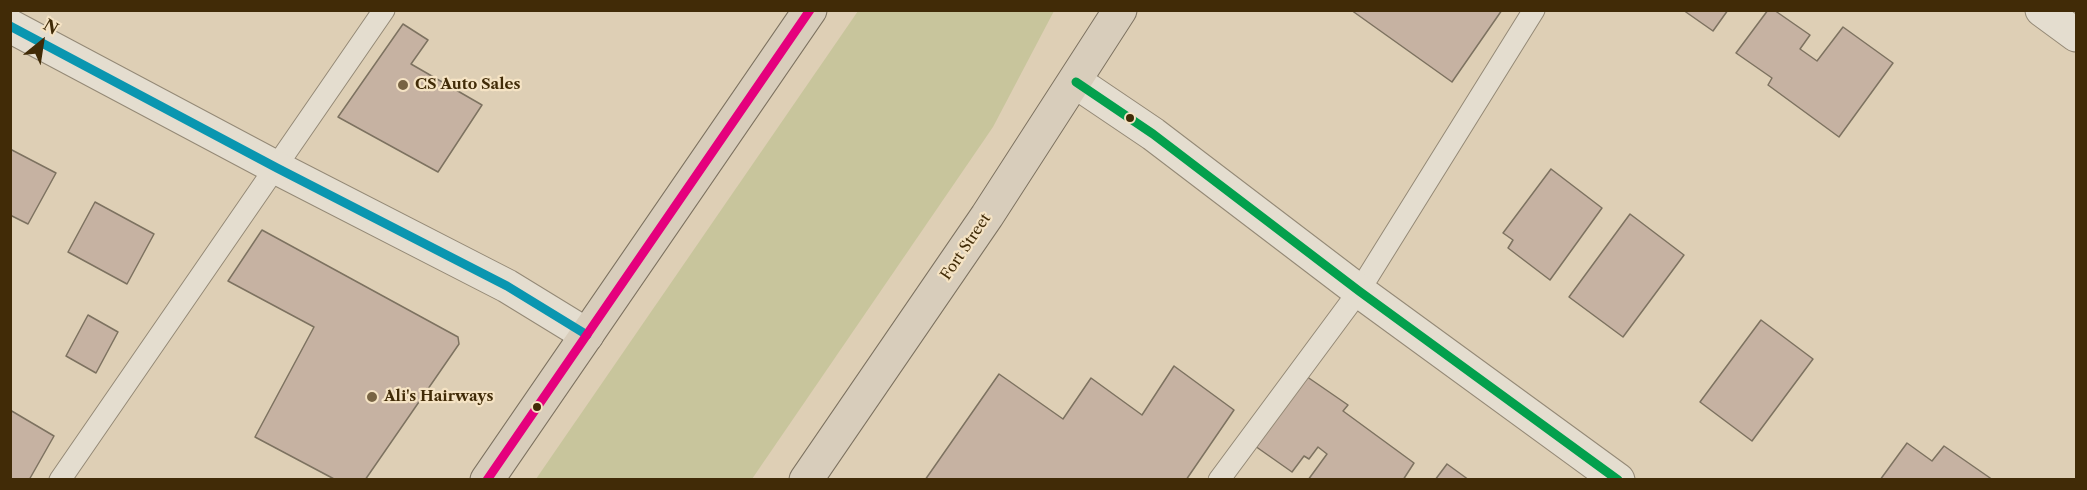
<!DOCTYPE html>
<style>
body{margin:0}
#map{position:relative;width:2087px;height:490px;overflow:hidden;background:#decfb5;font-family:"Libre Caslon Text",serif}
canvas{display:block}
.frame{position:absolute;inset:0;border:12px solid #412b07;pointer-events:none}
.north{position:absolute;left:12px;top:12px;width:60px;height:60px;-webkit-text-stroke:4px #f5e3c4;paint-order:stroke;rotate:30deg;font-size:16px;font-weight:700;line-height:24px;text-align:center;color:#412b07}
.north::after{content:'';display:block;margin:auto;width:21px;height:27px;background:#412b07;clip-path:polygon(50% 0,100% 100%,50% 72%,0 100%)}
</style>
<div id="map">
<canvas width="2087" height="490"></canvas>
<div class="frame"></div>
<div class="north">N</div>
</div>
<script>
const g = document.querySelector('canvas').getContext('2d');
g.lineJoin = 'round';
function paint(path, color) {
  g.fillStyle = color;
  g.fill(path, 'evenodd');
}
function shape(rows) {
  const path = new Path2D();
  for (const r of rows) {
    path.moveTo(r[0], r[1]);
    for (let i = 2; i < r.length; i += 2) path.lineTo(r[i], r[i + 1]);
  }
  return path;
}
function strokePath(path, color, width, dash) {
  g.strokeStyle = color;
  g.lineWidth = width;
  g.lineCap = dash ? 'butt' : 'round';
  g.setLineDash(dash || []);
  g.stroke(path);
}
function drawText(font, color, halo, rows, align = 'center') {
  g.font = font + ' "Libre Caslon Text",serif';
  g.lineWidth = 4.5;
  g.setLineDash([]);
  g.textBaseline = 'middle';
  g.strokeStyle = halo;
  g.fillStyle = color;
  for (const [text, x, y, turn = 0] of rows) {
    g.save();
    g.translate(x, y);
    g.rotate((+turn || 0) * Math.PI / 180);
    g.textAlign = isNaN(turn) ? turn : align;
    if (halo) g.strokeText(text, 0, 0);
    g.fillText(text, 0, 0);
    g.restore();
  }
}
paint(shape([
 [858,11,1054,11,993,127,752,479,536,479]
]), '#c8c59c');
const building = shape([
 [1351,10,1502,10,1452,82,1351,10],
 [1683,10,1728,10,1713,31,1683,10],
 [1768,10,1774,10,1810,35,1800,49,1817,61,1843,27,1893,63,1839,137,1768,85,1772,78,1736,53,1768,10],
 [403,24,428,40,411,64,482,105,438,172,338,117,403,24],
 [10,149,56,173,28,224,10,215,10,149],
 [1551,169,1602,208,1550,280,1508,248,1513,240,1503,233,1551,169],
 [95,202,154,234,127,284,68,252,95,202],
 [1630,214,1684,255,1623,337,1569,297,1630,214],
 [262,230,458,337,459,344,365,480,336,480,255,437,314,327,228,281,262,230],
 [88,315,118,332,96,373,66,356,88,315],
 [1761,320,1813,359,1752,441,1700,402,1761,320],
 [1174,366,1234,410,1186,480,925,480,999,374,1063,419,1091,378,1142,415,1174,366],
 [1303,374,1348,405,1343,411,1414,463,1403,480,1308,480,1327,454,1318,447,1309,459,1304,456,1292,472,1255,446,1303,374],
 [10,410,54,436,29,480,10,480,10,410],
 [1907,443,1932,461,1944,446,1993,480,1880,480,1907,443],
 [1447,464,1469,480,1435,480,1447,464]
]);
paint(building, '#c6b2a2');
strokePath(building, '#7d7260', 1.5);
const lane = shape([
 [60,480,384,10],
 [1219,480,1359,291,1534,10]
]);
const street = shape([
 [2042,10,2076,35],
 [10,26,277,168,507,286,587,335],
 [1076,82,1153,134,1359,291,1618,480]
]);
const primary = shape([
 [487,480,810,10],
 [806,480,987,216,1120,10]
]);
strokePath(lane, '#948976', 23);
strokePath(street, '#948976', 35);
strokePath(primary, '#7d7260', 35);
strokePath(lane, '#e4ddcf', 21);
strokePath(street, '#e4ddcf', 33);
strokePath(primary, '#d8cdbb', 33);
strokePath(shape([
 [10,26,277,168,507,286,587,335]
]), '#0a96b0', 9);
strokePath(shape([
 [1076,82,1153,134,1359,291,1618,480]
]), '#03a04d', 9);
strokePath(shape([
 [487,480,810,10]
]), '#e5007d', 9);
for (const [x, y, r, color] of [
 [403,85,6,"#786444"],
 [1130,118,5,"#412b07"],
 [372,397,6,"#786444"],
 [537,407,5,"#412b07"]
]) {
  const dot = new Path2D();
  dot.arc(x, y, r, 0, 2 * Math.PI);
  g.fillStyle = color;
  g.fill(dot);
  strokePath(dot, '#f5e3c4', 2);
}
drawText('bold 15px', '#412b07', '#f5e3c4', [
 ["CS Auto Sales",415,85],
 ["Ali's Hairways",384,397]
], 'left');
drawText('15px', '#412b07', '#f5e3c4', [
 ["Fort Street",966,247,-56]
]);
</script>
